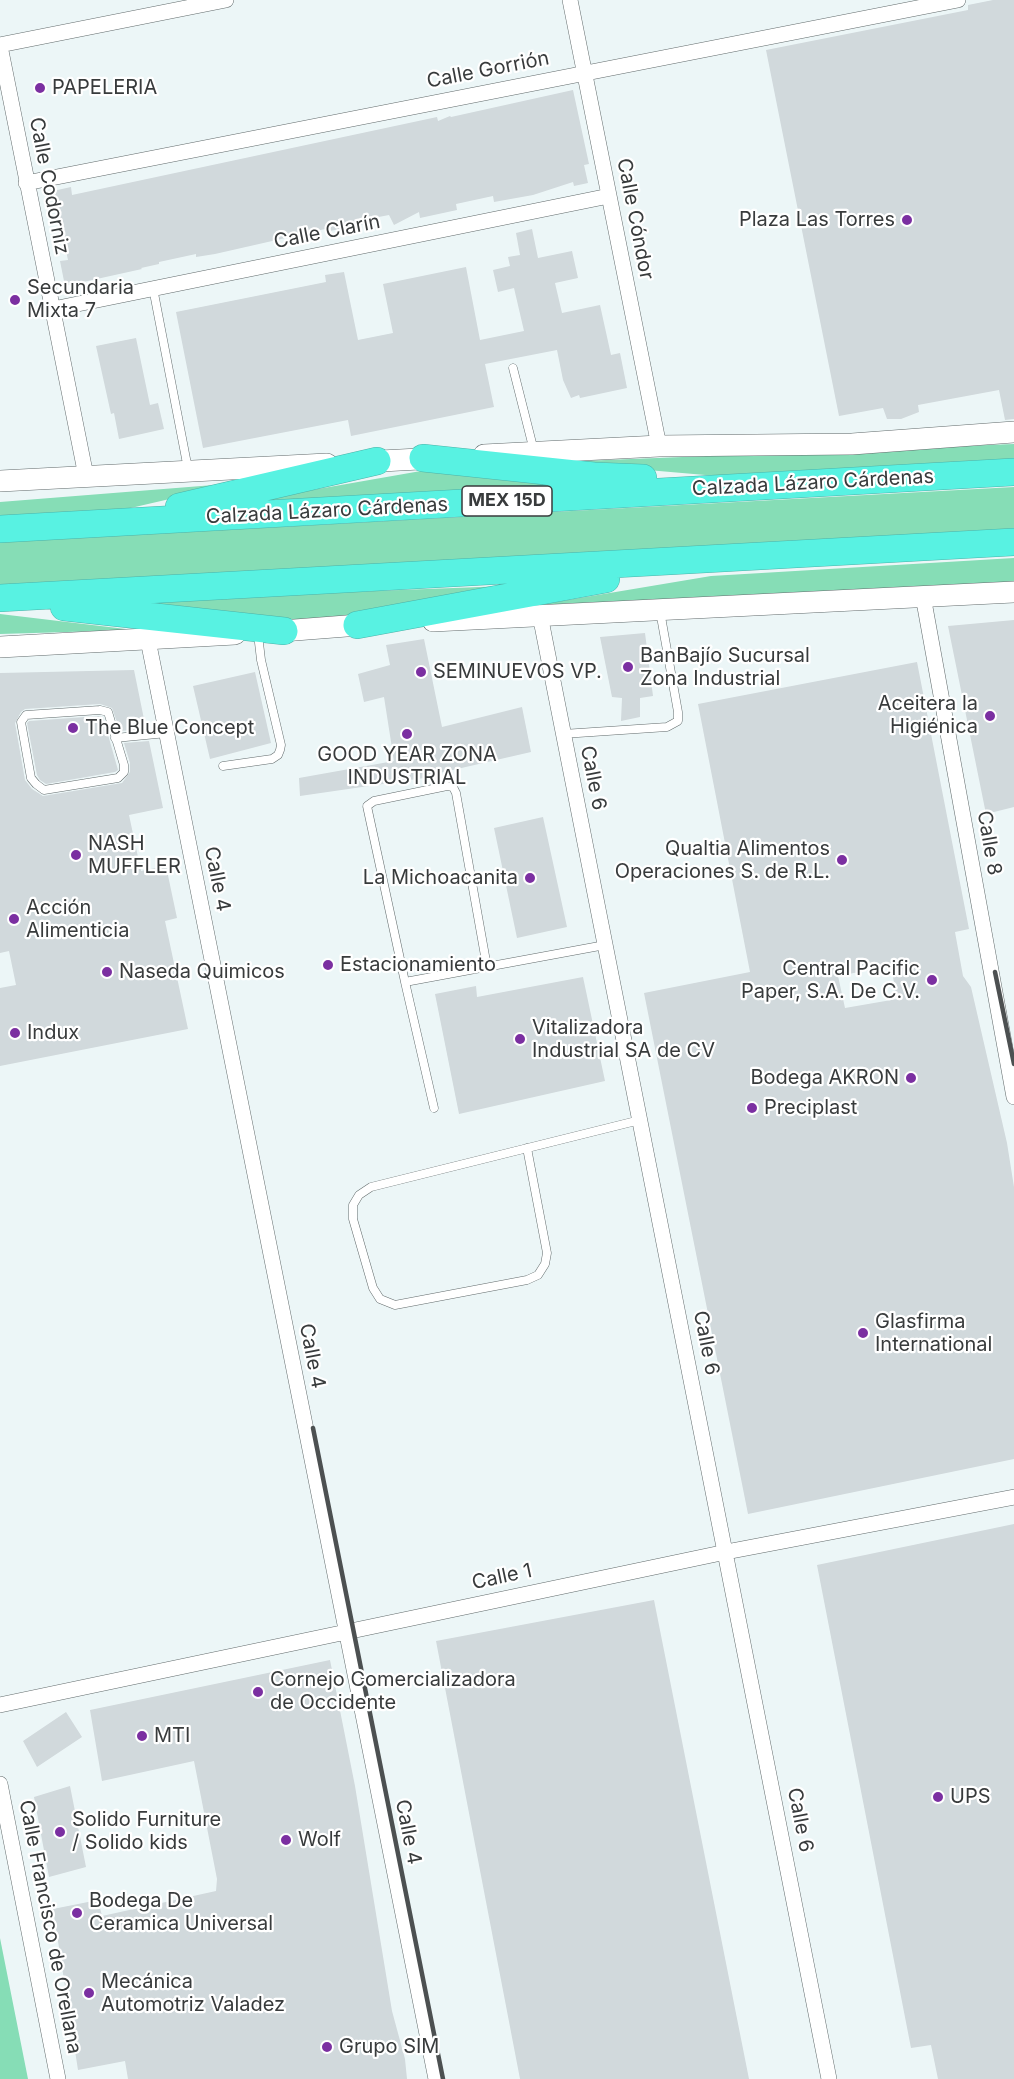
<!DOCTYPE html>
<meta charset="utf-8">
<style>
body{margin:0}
canvas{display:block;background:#ecf6f7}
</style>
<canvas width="1014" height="2079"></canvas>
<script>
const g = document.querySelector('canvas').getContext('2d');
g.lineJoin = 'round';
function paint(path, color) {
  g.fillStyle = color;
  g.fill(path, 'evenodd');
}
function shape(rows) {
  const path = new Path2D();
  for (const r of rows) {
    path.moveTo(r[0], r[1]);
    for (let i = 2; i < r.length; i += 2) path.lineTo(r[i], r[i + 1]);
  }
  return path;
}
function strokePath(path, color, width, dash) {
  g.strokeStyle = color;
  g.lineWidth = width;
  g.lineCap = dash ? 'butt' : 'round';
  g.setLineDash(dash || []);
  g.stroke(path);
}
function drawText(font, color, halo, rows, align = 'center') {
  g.font = font + ' Inter,sans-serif';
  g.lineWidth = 4.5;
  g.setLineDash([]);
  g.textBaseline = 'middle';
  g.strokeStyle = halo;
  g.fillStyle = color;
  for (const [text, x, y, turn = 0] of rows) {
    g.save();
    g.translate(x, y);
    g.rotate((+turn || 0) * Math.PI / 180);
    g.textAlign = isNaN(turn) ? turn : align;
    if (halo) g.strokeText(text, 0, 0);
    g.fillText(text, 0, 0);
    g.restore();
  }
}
paint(shape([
 [1014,444,1014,465,763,480,555,462],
 [438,468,633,487,215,507],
 [239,483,109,513,0,519,0,502],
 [1014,487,1014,530,0,585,0,542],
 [1014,558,1014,583,538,605,711,576],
 [559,584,351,617,291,622,110,601],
 [0,614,134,630,0,634],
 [0,1938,28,2079,0,2079]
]), '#86ddb6');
paint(shape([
 [993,0,1014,0,1014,419,1005,420,999,390,918,405,919,412,901,419,887,419,883,408,839,416,766,50,968,10,968,5],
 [573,90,589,164,584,165,588,183,574,186,573,182,533,195,494,202,493,196,456,204,457,210,420,218,419,212,394,225,389,215,363,220,364,224,325,232,325,229,215,254,196,257,196,254,159,262,159,264,141,268,142,269,65,286,60,261,68,260,53,191,71,187,72,195,437,117,438,121,450,116,451,117],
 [532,229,538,258,572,251,578,278,555,283,562,313,600,305,611,355,620,353,627,388,580,398,579,395,571,398,563,380,557,350,485,364,494,407,351,436,348,420,203,448,176,312,326,282,325,275,344,272,358,340,393,333,383,284,466,267,480,340,524,331,514,288,498,292,493,270,510,266,508,257,520,255,516,233],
 [136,338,150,405,158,403,164,429,119,439,114,413,111,414,96,346],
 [1014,620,1014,807,986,814,948,626],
 [645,633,653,696,640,698,640,717,621,721,622,698,612,697,600,637],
 [424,639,442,727,522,707,531,752,431,775,431,777,300,796,299,778,394,761,384,697,364,702,358,674,390,665,386,645],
 [917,662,969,929,955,932,963,976,971,987,1007,1143,1014,1187,1014,1459,748,1514,644,993,750,972,698,704],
 [891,966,897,999,845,1008,838,976],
 [134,670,146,729,120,731,112,708,100,704,25,709,21,712,15,723,25,780,32,789,43,796,122,783,130,772,130,763,124,743,149,741,163,808,129,815,141,871,166,866,177,918,165,921,188,1029,0,1066,0,988,16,985,9,951,0,953,0,673],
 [255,672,271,743,210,759,193,686],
 [99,716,103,717,118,770,115,772,46,784,40,780,37,775,27,723,29,721],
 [543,817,567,927,517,938,494,828],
 [583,977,605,1081,459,1114,435,994,476,986,477,997],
 [1014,1524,1014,2079,938,2079,931,2045,911,2048,817,1565],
 [654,1600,749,2079,520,2079,436,1641],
 [330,1660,355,1786,392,2011,405,2059,407,2079,128,2079,125,2061,78,2070,53,1909,98,1900,102,1916,216,1891,217,1879,194,1761,102,1781,90,1710],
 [66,1712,82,1737,37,1767,23,1741],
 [70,1786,86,1867,49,1877,34,1797]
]), '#d1d9dc');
const lane = shape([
 [153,288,188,469],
 [513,368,534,451],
 [100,710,108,712,124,765,124,772,118,778,44,790,36,784,31,778,21,722,26,715,100,710],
 [563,734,667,727,678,721,678,712,660,611],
 [115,738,167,733],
 [223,766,272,759,278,755,280,750,281,745,261,660,258,634],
 [405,982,367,806,374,801,447,786,453,787,456,793,487,967],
 [434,1108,405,982,605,945],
 [527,1148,547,1253,545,1264,538,1275,527,1280,395,1305,380,1299,373,1288,353,1219,353,1205,359,1195,371,1187,640,1120]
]);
const street = shape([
 [570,0,659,446],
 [0,45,226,0],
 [0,46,86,476],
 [26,183,958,0],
 [53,309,609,196],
 [923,596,1014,1097],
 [540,615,829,2079],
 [148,640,436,2079],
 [0,1705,726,1552,1014,1497],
 [0,1784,58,2079]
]);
const secondary = shape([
 [484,455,659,446,852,444,1014,432],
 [362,462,438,458],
 [0,481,327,464],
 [433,621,1014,592],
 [269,632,372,624],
 [0,647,235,634]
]);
const highway = shape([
 [423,458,594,476,643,478],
 [179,507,377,461],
 [0,529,1014,472],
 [0,598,1014,542],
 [64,607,284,631],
 [357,625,606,579]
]);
strokePath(lane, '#626b6c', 9);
strokePath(street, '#626b6c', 16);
strokePath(secondary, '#626b6c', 22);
strokePath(highway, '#4db2a8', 28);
strokePath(lane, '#fff', 8);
strokePath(street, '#fff', 15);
strokePath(secondary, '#fff', 21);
strokePath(highway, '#58f2e2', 27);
strokePath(shape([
 [995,972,1014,1064],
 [313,1428,443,2079]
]), '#4c5051', 4.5);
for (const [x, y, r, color] of [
 [40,88,6,"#7b2fa1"],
 [907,220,6,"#7b2fa1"],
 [15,300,6,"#7b2fa1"],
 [628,667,6,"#7b2fa1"],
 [421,672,6,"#7b2fa1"],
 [990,716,6,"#7b2fa1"],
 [73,728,6,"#7b2fa1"],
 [407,734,6,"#7b2fa1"],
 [76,855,6,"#7b2fa1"],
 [842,860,6,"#7b2fa1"],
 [530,878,6,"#7b2fa1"],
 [14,919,6,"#7b2fa1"],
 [328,965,6,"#7b2fa1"],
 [107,972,6,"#7b2fa1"],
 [932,980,6,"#7b2fa1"],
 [15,1033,6,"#7b2fa1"],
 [520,1039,6,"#7b2fa1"],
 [911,1078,6,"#7b2fa1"],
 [752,1108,6,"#7b2fa1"],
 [863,1333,6,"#7b2fa1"],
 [258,1692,6,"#7b2fa1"],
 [142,1736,6,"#7b2fa1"],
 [938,1797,6,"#7b2fa1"],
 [60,1832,6,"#7b2fa1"],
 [286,1840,6,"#7b2fa1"],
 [77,1913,6,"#7b2fa1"],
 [89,1993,6,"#7b2fa1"],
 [327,2047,6,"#7b2fa1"]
]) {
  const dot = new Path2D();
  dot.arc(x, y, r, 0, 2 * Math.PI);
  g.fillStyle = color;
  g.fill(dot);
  strokePath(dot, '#fff', 2);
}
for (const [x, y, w] of [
 [507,501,90]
]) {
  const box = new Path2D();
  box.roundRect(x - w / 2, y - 15, w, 30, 4.5);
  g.fillStyle = '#fff';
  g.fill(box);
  strokePath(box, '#383b3c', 1.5);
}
drawText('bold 18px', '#383b3c', null, [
 ["MEX 15D",507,501]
]);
drawText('20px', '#383b3c', '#fff', [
 ["Calle Gorrión",488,70,-11],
 ["Calle Codorniz",49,186,79],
 ["Calle Cóndor",635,219,79],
 ["Calle Clarín",327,232,-11],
 ["Calzada Lázaro Cárdenas",813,483,-3],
 ["Calzada Lázaro Cárdenas",327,511,-3],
 ["Calle 6",593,778,79],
 ["Calle 8",989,843,80],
 ["Calle 4",217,879,79],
 ["Calle 6",706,1343,79],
 ["Calle 4",312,1356,79],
 ["Calle 1",502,1577,-12],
 ["Calle 6",800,1820,79],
 ["Calle 4",408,1832,79],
 ["Calle Francisco de Orellana",50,1927,79]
]);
drawText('20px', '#383b3c', '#fff', [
 ["PAPELERIA",52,88],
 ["Plaza Las Torres",895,220,"right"],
 ["Secundaria",27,288],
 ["Mixta 7",27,311],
 ["BanBajío Sucursal",640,656],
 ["Zona Industrial",640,679],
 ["SEMINUEVOS VP.",433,672],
 ["Aceitera la",978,704,"right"],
 ["Higiénica",978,727,"right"],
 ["The Blue Concept",85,728],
 ["GOOD YEAR ZONA",407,755,"center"],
 ["INDUSTRIAL",407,778,"center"],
 ["NASH",88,844],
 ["MUFFLER",88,867],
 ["Qualtia Alimentos",830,849,"right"],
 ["Operaciones S. de R.L.",830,872,"right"],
 ["La Michoacanita",518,878,"right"],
 ["Acción",26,908],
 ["Alimenticia",26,931],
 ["Estacionamiento",340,965],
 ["Central Pacific",920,969,"right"],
 ["Paper, S.A. De C.V.",920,992,"right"],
 ["Naseda Quimicos",119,972],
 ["Vitalizadora",532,1028],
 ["Industrial SA de CV",532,1051],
 ["Indux",27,1033],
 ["Bodega AKRON",899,1078,"right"],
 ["Preciplast",764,1108],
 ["Glasfirma",875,1322],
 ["International",875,1345],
 ["Cornejo Comercializadora",270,1680],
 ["de Occidente",270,1703],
 ["MTI",154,1736],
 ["UPS",950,1797],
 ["Solido Furniture",72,1820],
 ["/ Solido kids",72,1843],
 ["Wolf",298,1840],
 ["Bodega De",89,1901],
 ["Ceramica Universal",89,1924],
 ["Mecánica",101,1982],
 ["Automotriz Valadez",101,2005],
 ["Grupo SIM",339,2047]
], 'left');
</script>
